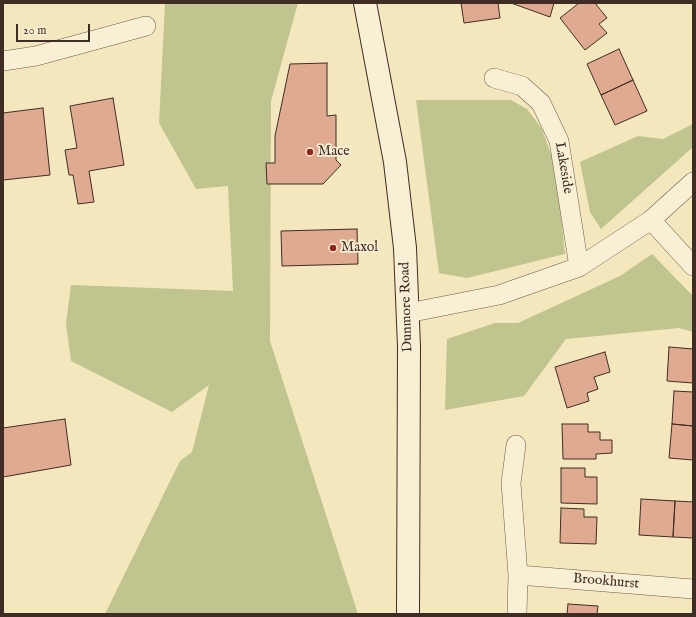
<!DOCTYPE html>
<style>
body{margin:0}
#map{position:relative;width:696px;height:617px;overflow:hidden;background:#f4e7bd;font-family:"IM FELL English",serif}
canvas{display:block}
.frame{position:absolute;inset:0;border:4px solid #3f2d25;pointer-events:none}
.scale{position:absolute;left:16px;top:24px;width:74px;height:18px;box-sizing:border-box;border:2px solid #3f2d25;border-top:0;padding-left:5px;font-size:12px;line-height:14px;white-space:nowrap;color:#3f2d25;-webkit-text-stroke:3px #f8efd4;paint-order:stroke}
</style>
<div id="map">
<canvas width="696" height="617"></canvas>
<div class="frame"></div>
<div class="scale">20 m</div>
</div>
<script>
const g = document.querySelector('canvas').getContext('2d');
g.lineJoin = 'round';
function paint(path, color) {
  g.fillStyle = color;
  g.fill(path, 'evenodd');
}
function shape(rows) {
  const path = new Path2D();
  for (const r of rows) {
    path.moveTo(r[0], r[1]);
    for (let i = 2; i < r.length; i += 2) path.lineTo(r[i], r[i + 1]);
  }
  return path;
}
function strokePath(path, color, width, dash) {
  g.strokeStyle = color;
  g.lineWidth = width;
  g.lineCap = dash ? 'butt' : 'round';
  g.setLineDash(dash || []);
  g.stroke(path);
}
function drawText(font, color, halo, rows, align = 'center') {
  g.font = font + ' "IM FELL English",serif';
  g.lineWidth = 3.5;
  g.setLineDash([]);
  g.textBaseline = 'middle';
  g.strokeStyle = halo;
  g.fillStyle = color;
  for (const [text, x, y, turn = 0] of rows) {
    g.save();
    g.translate(x, y);
    g.rotate((+turn || 0) * Math.PI / 180);
    g.textAlign = isNaN(turn) ? turn : align;
    if (halo) g.strokeText(text, 0, 0);
    g.fillText(text, 0, 0);
    g.restore();
  }
}
paint(shape([
 [165,3,298,3,271,101,270,341,358,614,105,614,180,461,192,452,209,385,172,412,71,361,66,323,71,285,233,291,228,186,196,189,159,123],
 [416,100,511,100,527,109,542,129,556,169,565,254,467,278,439,273],
 [693,124,693,147,601,229,590,212,580,162,638,136,663,139],
 [652,254,693,296,693,332,679,328,566,339,524,396,445,410,447,339,495,323,518,323,620,276]
]), '#c0c48e');
const building = shape([
 [461,3,498,3,500,18,464,23,461,3],
 [511,3,554,3,550,17,511,3],
 [579,3,595,3,607,18,599,24,607,33,585,50,560,18,579,3],
 [619,49,633,80,601,95,587,64,619,49],
 [327,63,327,116,336,115,336,160,341,165,323,184,267,184,266,163,275,163,275,136,290,64,327,63],
 [633,80,647,111,615,125,601,95,633,80],
 [113,98,124,165,89,171,94,202,78,204,73,175,69,175,65,150,77,148,70,106,113,98],
 [43,108,50,175,3,180,3,113,43,108],
 [357,229,358,264,282,266,281,231,357,229],
 [669,347,693,349,693,383,667,381,669,347],
 [605,352,610,372,594,377,598,389,587,393,589,401,567,408,555,367,605,352],
 [674,391,693,392,693,426,672,424,674,391],
 [65,419,71,465,3,477,3,428,65,419],
 [562,424,588,424,588,432,600,432,600,440,612,440,612,453,596,454,596,459,563,459,562,424],
 [672,424,693,426,693,460,669,458,672,424],
 [561,468,585,468,585,477,597,477,597,504,561,503,561,468],
 [641,499,675,501,673,537,639,535,641,499],
 [675,501,693,502,693,538,673,537,675,501],
 [561,508,584,509,584,517,597,517,596,544,560,543,561,508],
 [568,604,598,606,597,614,567,614,568,604]
]);
paint(building, '#dfaa90');
strokePath(building, '#3f2d25', 1);
const minor = shape([
 [3,61,36,56,146,26],
 [494,78,522,86,541,103,559,141,579,267],
 [651,220,693,266],
 [408,313,499,295,579,267,651,220,693,182],
 [516,445,511,483,518,575,517,614],
 [518,575,693,589]
]);
const secondary = shape([
 [365,3,395,162,405,248,409,347,408,614]
]);
strokePath(minor, '#6c5c4b', 20);
strokePath(secondary, '#3f2d25', 24);
strokePath(minor, '#f8efd4', 19);
strokePath(secondary, '#f8efd4', 22);
for (const [x, y, r, color] of [
 [310,152,4,"#8f2418"],
 [333,248,4,"#8f2418"]
]) {
  const dot = new Path2D();
  dot.arc(x, y, r, 0, 2 * Math.PI);
  g.fillStyle = color;
  g.fill(dot);
  strokePath(dot, '#f8efd4', 1.5);
}
drawText('14px', '#3f2d25', '#f8efd4', [
 ["Mace",318,152],
 ["Maxol",341,248]
], 'left');
drawText('14px', '#3f2d25', '#f8efd4', [
 ["Lakeside",563,168,80],
 ["Dunmore Road",407,307,-92],
 ["Brookhurst",606,582,5]
]);
</script>
